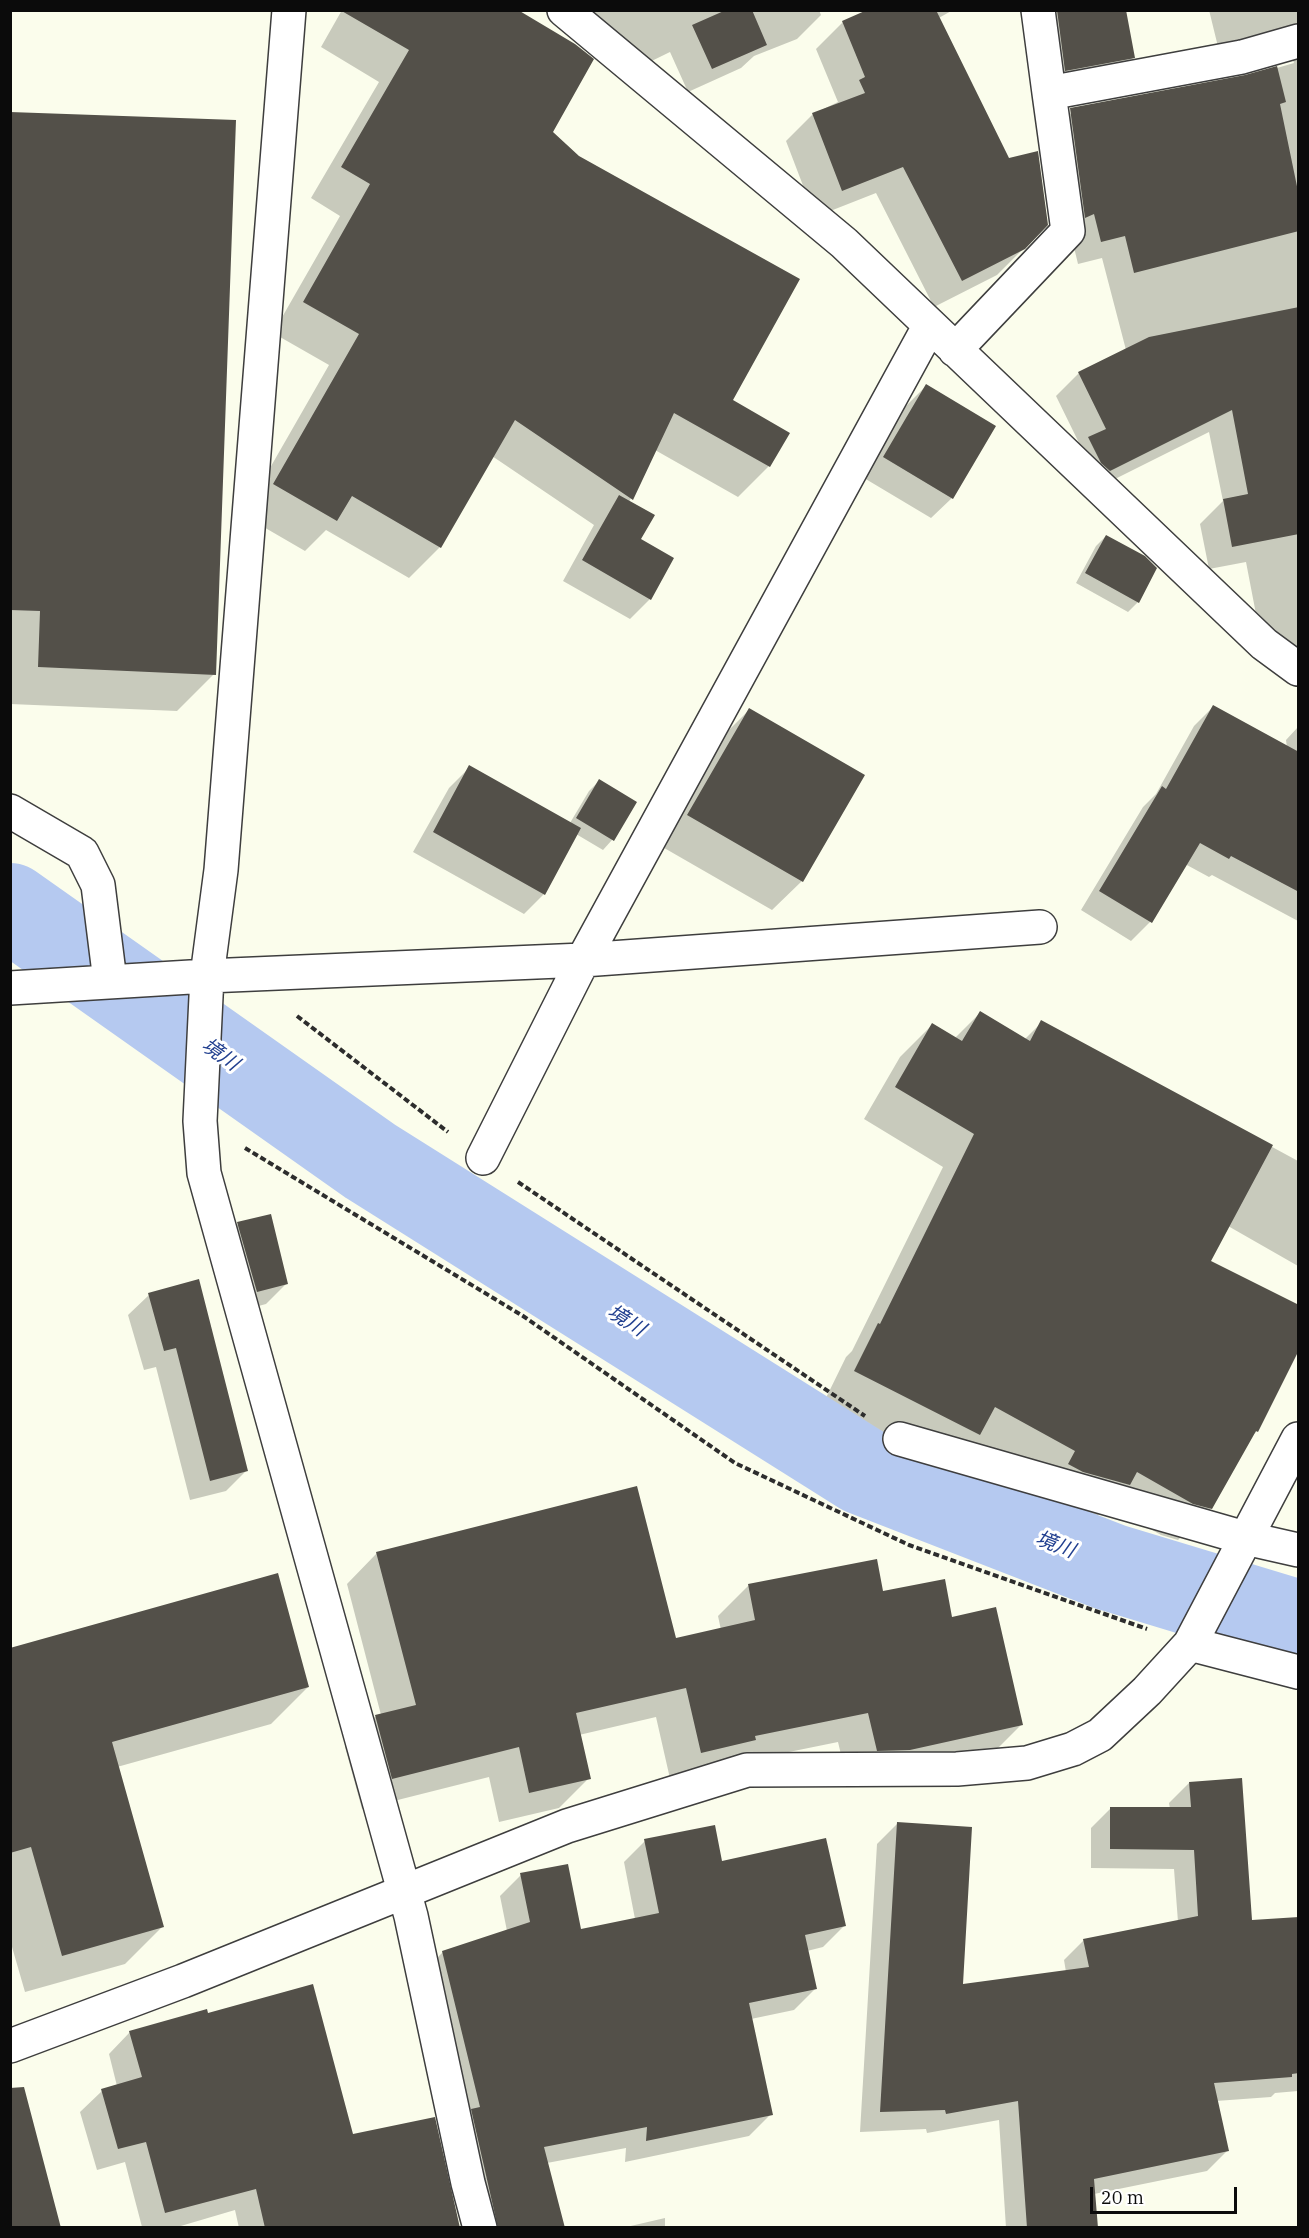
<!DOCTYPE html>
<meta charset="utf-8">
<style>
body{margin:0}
#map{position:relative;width:1309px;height:2238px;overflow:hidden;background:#fbfdec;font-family:"IBM Plex Serif",serif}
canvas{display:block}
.frame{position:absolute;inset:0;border:12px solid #0b0b0b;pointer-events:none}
.scale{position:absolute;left:1090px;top:2187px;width:147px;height:27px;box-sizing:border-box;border:3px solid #0b0b0b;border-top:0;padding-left:8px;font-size:18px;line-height:21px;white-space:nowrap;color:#0b0b0b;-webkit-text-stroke:4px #fff;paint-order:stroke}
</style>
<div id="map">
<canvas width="1309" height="2238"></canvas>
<div class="frame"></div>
<div class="scale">20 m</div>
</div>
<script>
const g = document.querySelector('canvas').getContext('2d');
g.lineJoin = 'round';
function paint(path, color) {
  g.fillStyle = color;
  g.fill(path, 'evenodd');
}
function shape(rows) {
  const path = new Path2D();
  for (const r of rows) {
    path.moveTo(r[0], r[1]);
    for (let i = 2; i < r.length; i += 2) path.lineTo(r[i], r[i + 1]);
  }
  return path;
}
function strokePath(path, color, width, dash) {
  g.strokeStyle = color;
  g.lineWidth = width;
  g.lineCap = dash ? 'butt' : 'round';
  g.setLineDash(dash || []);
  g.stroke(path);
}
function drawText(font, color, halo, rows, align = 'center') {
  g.font = font + ' "IBM Plex Serif","Noto Sans JP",serif';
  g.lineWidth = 6;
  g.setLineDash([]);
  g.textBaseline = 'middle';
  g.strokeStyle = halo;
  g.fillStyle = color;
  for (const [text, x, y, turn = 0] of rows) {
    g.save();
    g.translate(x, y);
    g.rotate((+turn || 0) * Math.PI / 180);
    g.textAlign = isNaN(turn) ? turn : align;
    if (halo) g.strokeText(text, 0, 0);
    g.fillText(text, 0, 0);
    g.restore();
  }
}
paint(shape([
 [342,10,551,132,731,401,769,466,738,497,655,450,629,502,639,540,650,599,630,619,563,581,594,525,492,456,440,547,409,578,326,530,305,551,243,515,329,365,273,333,340,216,311,198,379,82,321,47],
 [589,10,819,10,821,15,797,39,754,56,741,68,688,92,670,52,621,76],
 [871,10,953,10,937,19,1024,248,997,275,934,307,876,193,815,217,786,141,813,114,838,102,816,49,843,22],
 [1027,10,1124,10,1134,57,1111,80,1044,93],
 [1209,10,1298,10,1298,665,1265,661,1246,562,1209,569,1200,524,1223,501,1209,432,1087,493,1081,447,1056,396,1079,373,1126,350,1102,258,1078,264,1071,235,1053,132,1075,109,1246,77,1294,63,1289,51,1221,59],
 [10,113,214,674,177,711,10,704],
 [926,386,952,498,931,518,864,478,906,406],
 [1106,536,1138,602,1128,612,1076,583,1096,546],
 [1213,707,1287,748,1286,740,1298,727,1298,921,1212,875,1209,877,1185,864,1150,922,1131,941,1081,910,1143,807,1156,794,1194,726],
 [749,710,802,881,772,910,659,845,720,739],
 [470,767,570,823,589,791,599,781,612,840,603,850,576,834,544,894,524,914,413,852,449,788],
 [980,1013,1024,1040,1042,1022,1298,1161,1298,1266,1228,1226,1209,1262,1257,1431,1250,1438,1211,1508,1178,1540,1161,1535,1108,1505,1096,1517,1051,1504,1037,1496,1044,1484,947,1467,823,1404,846,1357,852,1351,943,1167,864,1119,900,1057,932,1025,955,1038],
 [238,1224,287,1283,266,1304,236,1312,218,1244],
 [149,1295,247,1470,226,1491,190,1500,156,1367,144,1370,128,1315],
 [377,1553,675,1640,721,1630,718,1616,748,1586,881,1593,951,1619,1021,1725,991,1755,847,1780,838,1742,730,1764,671,1783,656,1717,579,1735,589,1778,559,1808,499,1822,489,1777,362,1809,345,1747,375,1717,381,1715,347,1584],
 [10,1651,308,1687,271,1724,117,1767,162,1927,125,1964,25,1992,10,1940],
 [1189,1783,1250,1922,1298,1918,1298,2091,1275,2093,1271,2097,1216,2101,1227,2151,1207,2171,1094,2194,1096,2228,1006,2228,999,2120,927,2133,926,2129,860,2132,877,1844,897,1824,962,1986,1066,1972,1064,1960,1084,1940,1178,1922,1174,1869,1091,1868,1091,1828,1111,1808,1170,1809,1169,1803],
 [645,1841,721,1863,844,1926,823,1947,807,1951,815,1989,794,2010,751,2019,771,2114,749,2136,625,2162,626,2148,547,2163,564,2228,473,2228,421,1974,443,1952,507,1931,500,1896,521,1875,579,1931,635,1919,624,1862],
 [207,2015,352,2136,459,2228,239,2228,235,2210,174,2228,138,2228,142,2227,125,2162,97,2170,80,2112,102,2091,117,2086,109,2054,130,2032],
 [665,2218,665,2228,622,2228]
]), '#0003');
strokePath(shape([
 [10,907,370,1161,863,1471,1110,1567,1298,1624]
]), '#b5c9f0', 88);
paint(shape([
 [340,10,518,10,575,44,594,59,553,132,579,156,800,279,733,400,790,433,770,467,674,413,633,500,515,420,441,548,352,496,337,521,273,484,359,334,303,302,370,184,341,167,409,50],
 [726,10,752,10,767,45,712,69,692,25],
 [867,10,936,10,1009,158,1038,151,1048,225,1025,249,962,281,903,167,842,191,812,113,865,93,859,80,865,77,842,21],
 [1057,10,1126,10,1135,58,1065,71],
 [1277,66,1286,102,1280,104,1299,196,1299,231,1134,273,1125,236,1101,242,1094,214,1085,218,1070,108,1245,75],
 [10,112,236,120,216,675,38,667,40,611,10,610],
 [1299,307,1299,534,1232,547,1223,499,1248,494,1232,410,1110,471,1101,463,1088,437,1106,429,1078,372,1149,337],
 [926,384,996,426,953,499,883,457],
 [619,495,655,515,641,539,674,558,651,600,582,560],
 [1106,535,1145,556,1157,568,1139,603,1085,573],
 [1213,705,1299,752,1299,892,1231,856,1229,859,1200,843,1152,923,1099,891,1162,786,1166,789],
 [749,708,865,775,803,882,687,815],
 [469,765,581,828,545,895,433,832],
 [599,779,637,802,614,841,576,818],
 [980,1011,1030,1041,1041,1020,1273,1145,1211,1261,1299,1305,1299,1350,1258,1432,1256,1431,1212,1509,1193,1504,1137,1472,1130,1485,1083,1472,1068,1464,1075,1451,995,1407,980,1435,854,1371,878,1323,880,1324,974,1134,895,1087,932,1023,962,1041],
 [271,1214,288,1284,257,1292,237,1222],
 [199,1279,248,1471,210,1481,176,1348,164,1351,148,1293],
 [637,1486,676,1638,755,1620,748,1584,877,1559,883,1591,945,1579,952,1617,996,1607,1023,1725,910,1750,877,1751,868,1713,755,1736,756,1740,701,1753,686,1688,576,1713,591,1779,529,1793,519,1747,392,1779,375,1715,416,1705,376,1552],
 [278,1573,309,1687,112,1742,164,1927,62,1956,31,1847,10,1853,10,1648],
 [1242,1778,1252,1920,1299,1917,1299,2073,1292,2074,1292,2077,1214,2083,1229,2151,1094,2179,1098,2228,1027,2228,1018,2101,946,2114,945,2110,880,2112,897,1822,972,1827,963,1984,1089,1967,1083,1939,1198,1916,1194,1850,1110,1849,1110,1807,1191,1807,1189,1782],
 [715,1825,722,1861,826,1838,846,1926,805,1935,817,1989,749,2003,773,2115,646,2141,647,2127,544,2147,565,2228,498,2228,471,2109,480,2107,442,1951,530,1922,520,1873,568,1864,581,1929,659,1913,644,1839],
 [313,1984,353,2134,435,2117,460,2228,265,2228,256,2189,165,2213,146,2142,118,2149,101,2089,142,2077,129,2031,207,2009,208,2013],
 [24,2087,61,2228,10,2228,10,2088]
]), '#535049');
const minor = shape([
 [289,10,221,870,207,976,200,1121,204,1173,411,1916,468,2183,480,2228],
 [564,10,844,243,1264,644,1298,669],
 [1038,10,1049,93],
 [955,350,1068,231,1049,93,1242,57,1298,41],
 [10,811,82,853,98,885,110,981],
 [10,988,207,976,583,960,1040,927],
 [483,1158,583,960,930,325],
 [900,1439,1245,1538,1298,1550],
 [1190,1644,1298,1672],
 [10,2046,183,1981,567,1826,747,1770,957,1769,1027,1763,1073,1749,1100,1735,1147,1691,1190,1644,1298,1439]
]);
strokePath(minor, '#3e3e3e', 36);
strokePath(shape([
 [297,1016,448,1132],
 [245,1148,523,1316,735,1463,909,1545,1147,1629],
 [518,1182,865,1416]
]), '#2d2d2d', 4, [6, 3]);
strokePath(minor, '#fff', 33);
drawText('italic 20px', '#224090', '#fff', [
 ["境川",220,1055,35],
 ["境川",626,1321,32],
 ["境川",1055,1545,21]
]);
</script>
